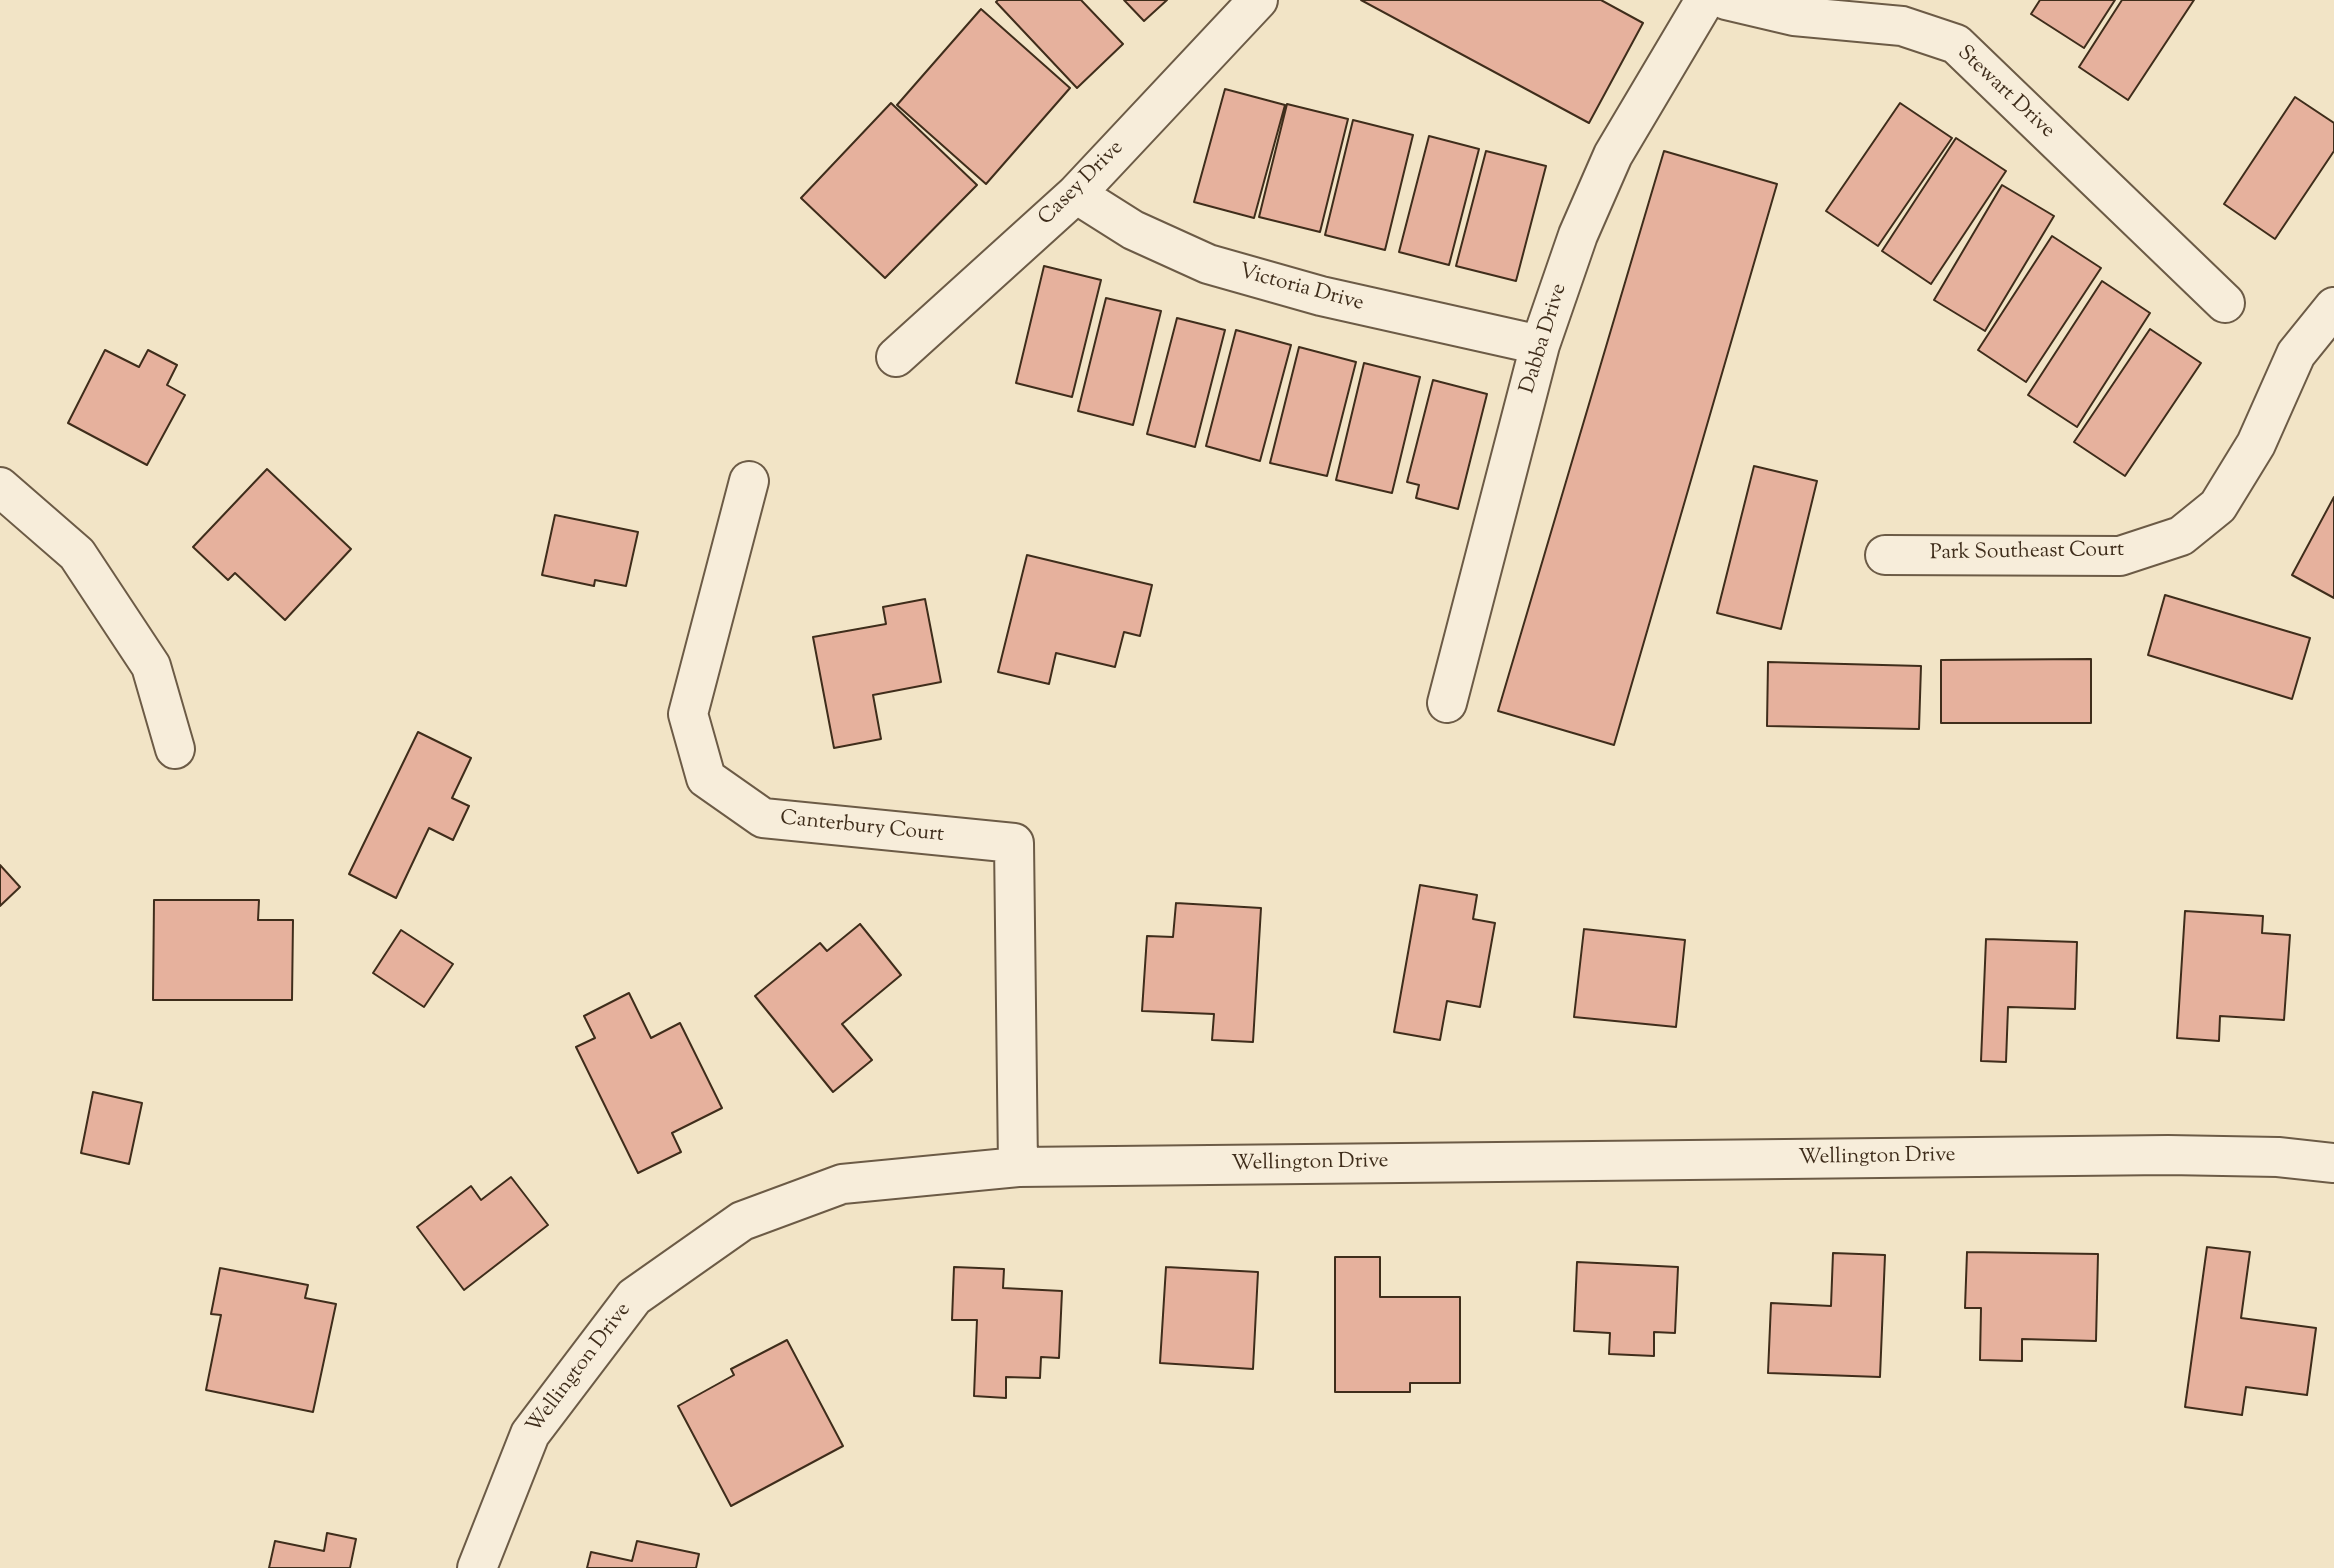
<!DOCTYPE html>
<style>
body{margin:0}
canvas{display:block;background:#f2e4c6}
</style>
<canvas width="2334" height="1568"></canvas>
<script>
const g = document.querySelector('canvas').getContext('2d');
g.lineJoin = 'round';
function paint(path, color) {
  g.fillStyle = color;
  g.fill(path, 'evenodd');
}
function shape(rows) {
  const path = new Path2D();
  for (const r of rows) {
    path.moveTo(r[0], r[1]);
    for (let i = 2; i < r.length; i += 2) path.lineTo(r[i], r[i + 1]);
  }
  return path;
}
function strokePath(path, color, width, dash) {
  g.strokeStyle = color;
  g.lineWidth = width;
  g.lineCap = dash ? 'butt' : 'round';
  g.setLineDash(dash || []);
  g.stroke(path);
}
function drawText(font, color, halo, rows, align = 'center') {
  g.font = font + ' "Sorts Mill Goudy",serif';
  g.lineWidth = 5;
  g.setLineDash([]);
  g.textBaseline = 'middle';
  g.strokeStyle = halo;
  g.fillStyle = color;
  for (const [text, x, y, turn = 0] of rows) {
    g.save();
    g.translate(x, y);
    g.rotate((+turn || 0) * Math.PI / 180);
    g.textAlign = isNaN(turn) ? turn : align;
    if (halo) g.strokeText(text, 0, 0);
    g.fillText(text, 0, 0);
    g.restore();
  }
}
const building = shape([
 [998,0,1081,0,1123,44,1077,88,996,2,998,0],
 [1124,0,1167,0,1144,21,1124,0],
 [1361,0,1601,0,1643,23,1589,123,1361,0],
 [2040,0,2115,0,2084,48,2031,14,2040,0],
 [2122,0,2194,0,2128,100,2079,67,2122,0],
 [981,9,1070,88,986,184,897,105,981,9],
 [1225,89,1285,105,1254,218,1194,202,1225,89],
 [2295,97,2334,123,2334,151,2275,239,2224,204,2295,97],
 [891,103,977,185,885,278,801,198,891,103],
 [1900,103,1952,138,1878,246,1826,211,1900,103],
 [1287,104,1348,119,1320,232,1259,217,1287,104],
 [1353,120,1413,135,1385,250,1325,235,1353,120],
 [1429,136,1479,149,1449,265,1399,252,1429,136],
 [1956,138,2006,171,1931,284,1882,251,1956,138],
 [1486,151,1546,166,1516,281,1456,266,1486,151],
 [1664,151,1777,184,1614,745,1498,711,1664,151],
 [2002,185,2054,216,1985,331,1934,300,2002,185],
 [2052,236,2101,268,2026,382,1978,350,2052,236],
 [1044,266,1101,280,1072,397,1016,383,1044,266],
 [2102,281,2150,313,2077,427,2028,395,2102,281],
 [1106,298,1161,311,1133,425,1078,411,1106,298],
 [1177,318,1225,330,1195,447,1147,434,1177,318],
 [2150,329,2201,363,2125,476,2074,442,2150,329],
 [1236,330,1291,345,1260,461,1206,446,1236,330],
 [1299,347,1356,362,1327,476,1270,463,1299,347],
 [105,350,139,367,148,350,177,365,167,385,185,395,147,465,68,423,105,350],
 [1364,363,1420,377,1392,493,1336,480,1364,363],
 [1433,380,1487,394,1458,509,1416,498,1419,485,1407,482,1433,380],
 [1754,466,1817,481,1781,629,1717,613,1754,466],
 [267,469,351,549,285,620,235,573,228,580,193,547,267,469],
 [2334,497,2334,598,2292,575,2334,497],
 [555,515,638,532,626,586,595,580,594,586,542,575,555,515],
 [1027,555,1152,585,1140,636,1124,632,1115,667,1056,653,1049,684,998,672,1027,555],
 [2165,595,2310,638,2292,699,2148,655,2165,595],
 [925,599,941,682,873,695,881,739,834,748,813,637,886,624,883,607,925,599],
 [2091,659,2091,723,1941,723,1941,660,2091,659],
 [1768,662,1921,666,1919,729,1767,726,1768,662],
 [418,732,471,758,452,798,469,806,453,840,429,828,396,898,349,874,418,732],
 [0,865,20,887,0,906,0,865],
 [1420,885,1477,895,1473,919,1495,923,1480,1007,1447,1001,1440,1040,1394,1032,1420,885],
 [154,900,259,900,258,920,293,920,292,1000,153,1000,154,900],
 [1176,903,1261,908,1253,1042,1212,1040,1214,1014,1142,1011,1147,936,1173,937,1176,903],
 [2185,911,2263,916,2262,933,2290,935,2284,1020,2220,1016,2219,1041,2177,1038,2185,911],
 [860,924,901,975,842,1024,872,1060,833,1092,755,996,820,943,827,951,860,924],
 [1584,929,1685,940,1676,1027,1574,1017,1584,929],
 [401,930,453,964,424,1007,373,973,401,930],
 [1986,939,2077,942,2075,1009,2008,1007,2006,1062,1981,1061,1986,939],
 [629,993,651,1038,680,1023,722,1108,672,1133,681,1152,638,1173,576,1047,595,1038,584,1016,629,993],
 [93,1092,142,1103,129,1164,81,1153,93,1092],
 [511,1177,548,1225,464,1290,417,1227,471,1186,481,1200,511,1177],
 [2207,1247,2250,1252,2241,1318,2316,1328,2307,1395,2246,1387,2242,1415,2185,1407,2207,1247],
 [1967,1252,2098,1254,2096,1341,2022,1339,2022,1361,1980,1360,1981,1308,1965,1308,1967,1252],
 [1833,1253,1885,1255,1880,1377,1768,1373,1771,1303,1831,1306,1833,1253],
 [1335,1257,1380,1257,1380,1297,1460,1297,1460,1383,1410,1383,1410,1392,1335,1392,1335,1257],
 [1577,1262,1678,1267,1675,1333,1654,1332,1654,1356,1609,1354,1610,1333,1574,1331,1577,1262],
 [954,1267,1004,1269,1003,1288,1062,1291,1059,1358,1041,1357,1040,1378,1006,1377,1006,1398,974,1396,977,1320,952,1320,954,1267],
 [1166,1267,1258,1272,1253,1369,1160,1363,1166,1267],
 [220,1268,308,1285,305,1298,336,1304,313,1412,206,1390,221,1315,211,1314,220,1268],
 [787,1340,843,1446,731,1506,678,1406,734,1375,731,1369,787,1340],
 [327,1533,356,1539,350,1568,269,1568,275,1541,324,1551,327,1533],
 [637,1541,699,1554,696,1568,587,1568,591,1552,632,1561,637,1541]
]);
paint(building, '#e6b19d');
strokePath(building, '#3f2d1b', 2);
const minor = shape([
 [1726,0,1794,16,1902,26,1956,44,2225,303],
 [1076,194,1133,230,1208,264,1321,296,1540,345],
 [896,357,1076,194,1258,0],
 [749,481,688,714,706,778,763,818,1014,843,1018,1167],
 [0,487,77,554,151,666,175,749],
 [1885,555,2120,556,2181,536,2218,506,2256,444,2296,354,2334,307],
 [1447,703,1540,345,1578,235,1613,155,1705,0],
 [477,1568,530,1434,634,1297,742,1221,842,1184,1018,1167,2168,1155,2278,1157,2334,1163]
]);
strokePath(minor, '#6c5b46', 42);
strokePath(minor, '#f7edda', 38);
drawText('21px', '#3f2d1b', '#f7edda', [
 ["Stewart Drive",2005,93,43],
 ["Casey Drive",1082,184,-45],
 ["Victoria Drive",1301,289,15],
 ["Dabba Drive",1545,339,-73],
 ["Park Southeast Court",2027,553,-1],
 ["Canterbury Court",862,828,6],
 ["Wellington Drive",1877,1158,-1],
 ["Wellington Drive",1310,1164,-1],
 ["Wellington Drive",580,1369,-53]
]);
</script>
